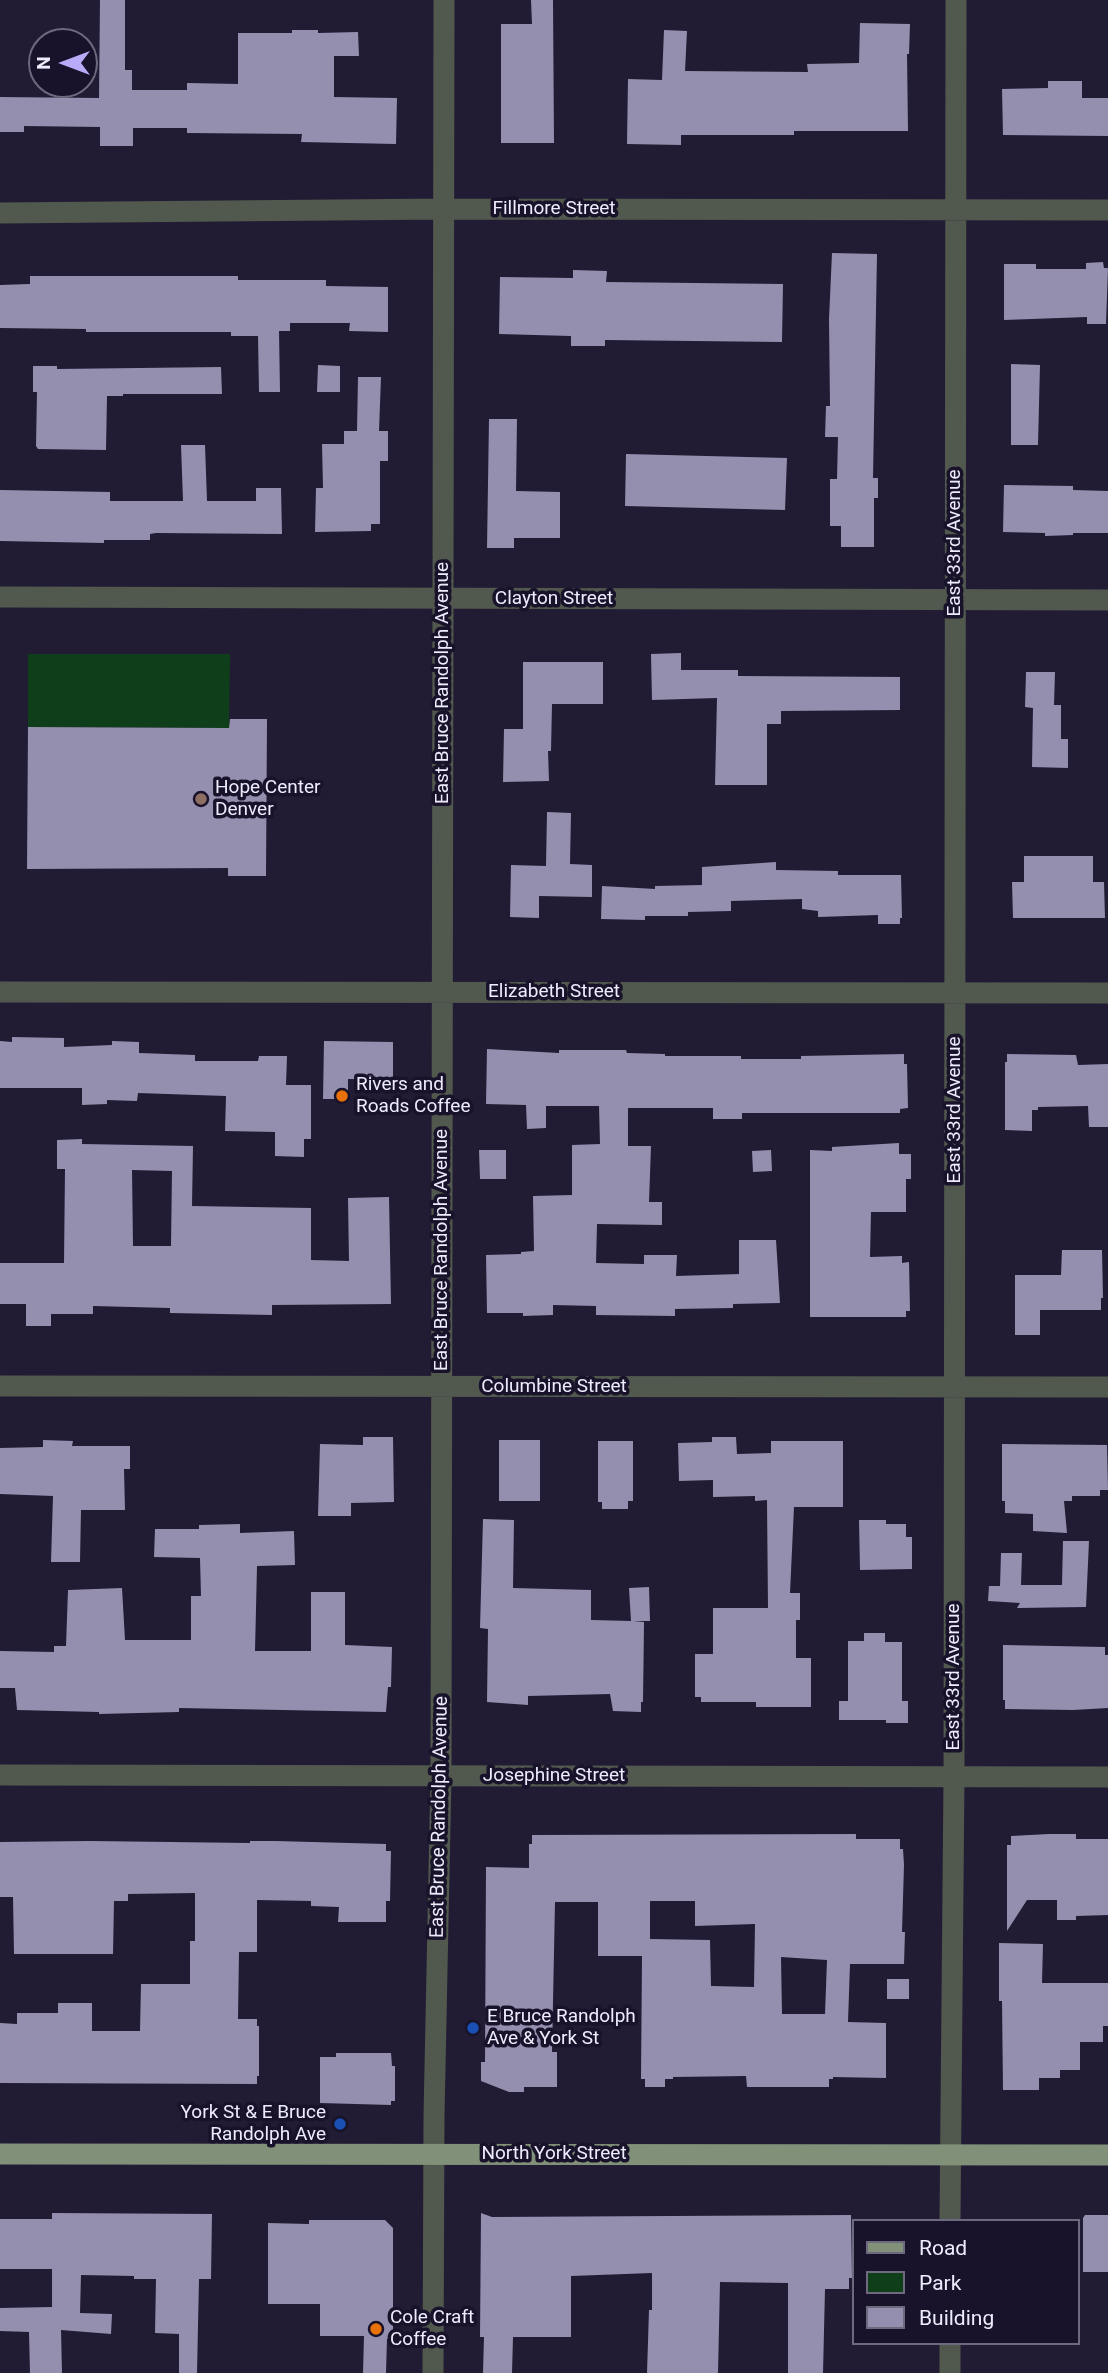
<!DOCTYPE html>
<style>
body{margin:0}
#map{position:relative;width:1108px;height:2373px;overflow:hidden;background:#211c34;font-family:Roboto,sans-serif}
canvas{display:block}
.legend{position:absolute;left:852px;top:2219px;width:228px;height:126px;box-sizing:border-box;background:#18122a;border:2px solid #6d697e;margin:0;padding:9px 12px;list-style:none;font-size:21px;color:#edebfc}
.legend li{display:flex;align-items:center;gap:14px;height:35px}
.legend b{width:35px;border:2px solid #6d697e}
.north{position:absolute;left:28px;top:28px;width:70px;height:70px;box-sizing:border-box;background:#18122a;border:2px solid #6d697e;border-radius:50%;rotate:270deg;font-size:19px;font-weight:700;line-height:28px;text-align:center;color:#edebfc}
.north::after{content:'';display:block;margin:auto;width:24px;height:32px;background:#b9abf7;clip-path:polygon(50% 0,100% 100%,50% 72%,0 100%)}
</style>
<div id="map">
<canvas width="1108" height="2373"></canvas>
<ul class="legend">
<li><b style="height:9px;background:#819078"></b>Road</li>
<li><b style="height:19px;background:#0e3f1a"></b>Park</li>
<li><b style="height:19px;background:#948fae"></b>Building</li>
</ul>
<div class="north">N</div>
</div>
<script>
const g = document.querySelector('canvas').getContext('2d');
g.lineJoin = 'round';
function paint(path, color) {
  g.fillStyle = color;
  g.fill(path, 'evenodd');
}
function shape(rows) {
  const path = new Path2D();
  for (const r of rows) {
    path.moveTo(r[0], r[1]);
    for (let i = 2; i < r.length; i += 2) path.lineTo(r[i], r[i + 1]);
  }
  return path;
}
function strokePath(path, color, width, dash) {
  g.strokeStyle = color;
  g.lineWidth = width;
  g.lineCap = dash ? 'butt' : 'round';
  g.setLineDash(dash || []);
  g.stroke(path);
}
function drawText(font, color, halo, rows, align = 'center') {
  g.font = font + ' Roboto,sans-serif';
  g.lineWidth = 7;
  g.setLineDash([]);
  g.textBaseline = 'middle';
  g.strokeStyle = halo;
  g.fillStyle = color;
  for (const [text, x, y, turn = 0] of rows) {
    g.save();
    g.translate(x, y);
    g.rotate((+turn || 0) * Math.PI / 180);
    g.textAlign = isNaN(turn) ? turn : align;
    if (halo) g.strokeText(text, 0, 0);
    g.fillText(text, 0, 0);
    g.restore();
  }
}
paint(shape([
 [28,654,230,654,229,728,28,727]
]), '#0e3f1a');
paint(shape([
 [100,0,125,0,125,70,132,70,132,90,187,90,187,83,238,84,238,33,292,33,292,30,318,30,318,33,358,32,359,56,334,56,334,97,397,98,396,144,301,142,302,134,187,133,187,128,133,128,133,146,100,146,100,127,24,126,24,132,0,132,0,97,99,98],
 [531,0,553,0,554,143,501,143,501,24,532,24],
 [860,23,910,24,909,54,907,54,908,131,794,131,794,135,681,135,681,145,627,144,628,79,662,80,664,30,687,31,685,71,808,72,807,64,859,63],
 [1048,81,1082,81,1082,98,1108,98,1108,136,1003,135,1002,89,1048,88],
 [832,253,877,254,873,478,878,478,878,498,874,498,874,547,841,547,841,526,830,526,830,479,837,479,838,437,825,437,826,406,830,406,829,319],
 [1103,262,1104,268,1108,268,1106,324,1087,324,1087,317,1004,320,1004,264,1036,264,1036,269,1086,269,1086,263],
 [573,270,607,271,606,282,783,284,782,342,605,340,605,346,571,346,571,336,499,334,500,277,573,278],
 [30,276,238,276,238,280,326,280,326,286,388,287,388,332,349,331,350,323,290,323,290,331,279,331,280,392,259,392,258,336,231,336,231,332,86,332,86,329,0,328,0,285,30,284],
 [1011,364,1040,365,1038,445,1011,445],
 [318,365,340,366,340,392,317,392],
 [33,366,57,366,57,369,221,367,222,394,123,394,123,396,107,396,106,450,38,449,36,446,37,392,33,392],
 [358,377,381,377,379,431,388,431,388,461,380,461,380,524,371,524,371,531,315,532,316,488,323,488,322,444,344,444,344,431,357,431],
 [489,419,517,419,516,491,560,492,560,538,514,538,514,548,487,548],
 [181,445,205,445,207,501,256,501,256,488,281,488,282,534,156,533,150,534,150,540,104,540,104,543,0,541,0,490,110,492,110,501,183,501],
 [626,454,787,458,785,510,625,506],
 [1004,485,1073,486,1073,490,1108,491,1108,533,1073,533,1073,535,1045,536,1045,533,1003,532],
 [681,653,681,670,738,670,738,676,900,677,900,710,781,711,781,724,767,724,767,785,715,785,717,698,652,700,651,654],
 [523,662,603,662,603,704,552,704,551,751,548,751,549,781,503,782,504,729,523,729],
 [1026,672,1055,672,1054,705,1061,705,1061,739,1068,739,1068,768,1032,767,1033,708,1025,707],
 [230,719,267,719,266,876,228,876,228,868,27,869,28,727,229,728],
 [547,812,571,813,570,864,592,865,592,897,539,896,539,918,510,917,511,865,546,866],
 [1024,856,1093,856,1093,882,1104,882,1105,918,1013,918,1012,882,1024,882],
 [776,862,776,870,838,871,838,875,901,875,902,918,900,918,900,924,878,924,878,915,818,917,818,911,802,909,802,899,731,901,731,911,688,912,688,916,645,916,645,920,601,919,602,886,655,889,655,886,702,885,702,867],
 [12,1037,64,1038,64,1047,112,1045,112,1041,139,1042,139,1053,195,1055,195,1061,258,1061,259,1056,287,1056,286,1085,311,1085,311,1139,304,1139,304,1157,275,1156,275,1132,225,1131,226,1096,138,1093,137,1101,107,1100,107,1104,82,1105,82,1088,0,1088,0,1041,12,1042],
 [324,1041,393,1042,393,1080,348,1079,348,1099,323,1099],
 [487,1049,559,1053,559,1050,626,1050,627,1053,665,1054,665,1056,741,1056,741,1059,801,1059,801,1056,904,1054,904,1064,907,1064,908,1108,900,1109,900,1113,742,1113,742,1119,713,1119,713,1108,628,1108,628,1146,651,1146,649,1202,662,1202,662,1225,597,1224,596,1263,644,1264,644,1255,677,1255,676,1276,739,1274,739,1240,776,1240,780,1303,733,1304,733,1308,675,1309,675,1316,596,1315,596,1306,553,1305,553,1315,523,1316,523,1313,487,1313,486,1255,521,1254,521,1252,534,1251,533,1196,572,1195,572,1145,600,1144,599,1106,546,1106,546,1128,527,1129,526,1105,486,1104],
 [1007,1054,1076,1055,1078,1065,1108,1064,1108,1127,1089,1127,1088,1106,1038,1107,1038,1110,1032,1110,1032,1131,1005,1130,1005,1062,1007,1062],
 [82,1139,82,1144,193,1146,192,1206,311,1208,311,1260,349,1261,348,1198,389,1197,391,1304,272,1305,272,1315,170,1313,170,1308,93,1306,93,1314,51,1314,51,1326,26,1326,26,1304,0,1304,0,1263,64,1263,65,1169,57,1169,57,1140],
 [132,1170,172,1171,171,1246,133,1246],
 [899,1143,899,1154,911,1154,911,1179,906,1179,906,1212,871,1212,870,1257,902,1256,902,1263,909,1262,910,1311,906,1311,906,1317,810,1317,810,1150,832,1151,832,1147],
 [479,1150,506,1150,506,1179,480,1179],
 [771,1150,772,1171,753,1172,752,1151],
 [1062,1250,1102,1250,1103,1298,1101,1298,1101,1310,1040,1310,1040,1335,1015,1335,1015,1275,1061,1275],
 [363,1437,393,1437,394,1502,351,1503,351,1516,318,1516,320,1444,363,1445],
 [712,1437,736,1437,737,1454,771,1453,771,1441,843,1441,843,1507,794,1507,790,1593,800,1593,800,1620,796,1620,796,1658,811,1658,811,1707,756,1707,756,1702,701,1702,701,1697,695,1697,695,1654,713,1654,713,1608,768,1608,767,1500,755,1501,755,1496,713,1497,713,1480,679,1481,678,1443,712,1442],
 [43,1440,73,1441,72,1446,130,1446,130,1469,124,1469,125,1510,81,1510,80,1562,51,1562,53,1496,0,1494,0,1448,43,1447],
 [499,1440,540,1440,540,1501,499,1501],
 [598,1441,633,1441,633,1501,628,1501,628,1509,602,1509,602,1502,598,1502],
 [1002,1444,1107,1445,1108,1490,1100,1490,1100,1496,1072,1496,1072,1501,1064,1501,1067,1533,1033,1531,1033,1514,1005,1513,1005,1501,1002,1501],
 [483,1519,514,1520,513,1588,591,1590,591,1620,631,1621,629,1588,649,1587,650,1621,633,1621,644,1622,643,1702,641,1702,641,1712,613,1711,610,1694,528,1696,528,1705,487,1702,488,1629,480,1628],
 [859,1520,886,1520,886,1524,906,1524,906,1537,912,1537,912,1569,860,1570],
 [240,1524,240,1533,294,1531,295,1565,257,1566,255,1651,311,1651,311,1592,345,1592,345,1645,392,1647,391,1687,388,1687,386,1712,179,1708,179,1712,99,1714,99,1712,17,1710,15,1688,0,1688,0,1651,54,1652,54,1646,66,1646,68,1590,122,1588,125,1640,191,1640,191,1596,201,1596,200,1558,154,1557,155,1529,199,1529,199,1525],
 [1063,1541,1089,1541,1086,1607,1017,1608,1020,1603,988,1601,989,1586,1000,1586,1001,1553,1022,1553,1021,1585,1062,1585],
 [864,1633,885,1633,885,1642,902,1642,902,1701,908,1701,908,1723,886,1723,886,1720,839,1720,839,1701,848,1701,848,1641,864,1641],
 [1003,1645,1105,1647,1105,1655,1108,1655,1108,1708,1073,1710,1005,1709,1005,1700,1003,1700],
 [856,1834,856,1839,900,1839,900,1849,903,1849,904,1865,902,1932,905,1932,904,1964,850,1964,848,2022,886,2023,886,2078,833,2077,833,2079,829,2079,829,2087,747,2087,746,2076,673,2077,673,2079,665,2079,665,2087,645,2087,645,2079,641,2079,642,1956,598,1956,598,1902,555,1902,552,2052,557,2052,557,2087,524,2087,524,2092,509,2092,481,2081,481,2062,485,2062,486,1867,529,1868,529,1844,532,1844,532,1835],
 [650,1901,695,1901,695,1926,755,1924,754,1987,711,1986,710,1940,650,1939],
 [781,1957,827,1960,825,2014,782,2014],
 [1049,1834,1076,1834,1076,1839,1108,1839,1108,1915,1076,1916,1076,1920,1057,1920,1057,1900,1027,1900,1007,1931,1007,1845,1011,1845,1011,1836],
 [90,1841,250,1843,250,1841,275,1841,386,1844,386,1851,391,1851,390,1901,386,1901,386,1922,338,1922,339,1907,311,1906,311,1901,257,1900,257,1952,239,1952,238,2019,257,2019,257,2026,259,2026,259,2076,257,2076,257,2084,0,2083,0,2023,17,2024,17,2013,58,2013,58,2003,92,2003,92,2031,140,2031,141,1984,190,1984,190,1941,195,1941,195,1893,128,1894,128,1901,114,1901,113,1954,14,1954,13,1897,0,1897,0,1842],
 [999,1943,1043,1944,1042,1983,1108,1983,1108,2026,1103,2026,1103,2042,1080,2042,1080,2070,1060,2070,1060,2078,1039,2078,1039,2090,1003,2090,1002,2001,999,2001],
 [887,1979,909,1979,909,1999,887,1999],
 [336,2053,391,2053,392,2066,395,2066,395,2101,391,2101,391,2105,320,2103,320,2057,336,2057],
 [52,2213,212,2214,211,2279,199,2279,197,2373,179,2373,179,2334,155,2333,156,2279,134,2279,134,2276,81,2275,80,2313,112,2314,111,2334,61,2330,62,2373,30,2373,29,2332,0,2331,0,2308,52,2307,52,2269,0,2269,0,2219,52,2219],
 [481,2213,492,2217,851,2215,852,2278,849,2278,849,2289,825,2289,823,2373,788,2373,788,2283,720,2282,718,2373,647,2373,649,2310,652,2310,652,2273,571,2276,571,2337,513,2337,512,2373,483,2373,484,2337,480,2337],
 [1085,2215,1108,2215,1108,2272,1083,2272,1083,2218],
 [309,2220,385,2220,393,2228,393,2339,387,2339,386,2373,363,2373,364,2336,320,2336,320,2304,268,2304,268,2223,309,2224]
]), '#948fae');
strokePath(shape([
 [0,213,444,209,1108,210],
 [0,597,1108,600],
 [0,992,1108,993],
 [0,1386,1108,1387],
 [0,1775,1108,1777],
 [950,2221,954,1776,956,0],
 [433,2373,434,2116,441,1776,444,0],
 [950,2373,950,2343]
]), '#51584d', 21);
strokePath(shape([
 [0,2154,1108,2155]
]), '#819078', 21);
for (const [x, y, r, color] of [
 [201,799,7,"#8d6e63"],
 [342,1096,7,"#e8710a"],
 [473,2028,7,"#1a4fb4"],
 [340,2124,7,"#1a4fb4"],
 [376,2329,7,"#e8710a"]
]) {
  const dot = new Path2D();
  dot.arc(x, y, r, 0, 2 * Math.PI);
  g.fillStyle = color;
  g.fill(dot);
  strokePath(dot, '#18122a', 2.5);
}
drawText('19px', '#edebfc', '#18122a', [
 ["Fillmore Street",554,209],
 ["East 33rd Avenue",955,543,-90],
 ["Clayton Street",554,599],
 ["East Bruce Randolph Avenue",443,683,-90],
 ["Elizabeth Street",554,992],
 ["East 33rd Avenue",955,1110,-90],
 ["East Bruce Randolph Avenue",442,1250,-90],
 ["Columbine Street",554,1387],
 ["East 33rd Avenue",954,1677,-90],
 ["Josephine Street",554,1776],
 ["East Bruce Randolph Avenue",440,1817,-89],
 ["North York Street",554,2154]
]);
drawText('19px', '#edebfc', '#18122a', [
 ["Hope Center",215,788],
 ["Denver",215,810],
 ["Rivers and",356,1085],
 ["Roads Coffee",356,1107],
 ["E Bruce Randolph",487,2017],
 ["Ave & York St",487,2039],
 ["York St & E Bruce",326,2113,"right"],
 ["Randolph Ave",326,2135,"right"],
 ["Cole Craft",390,2318],
 ["Coffee",390,2340]
], 'left');
</script>
